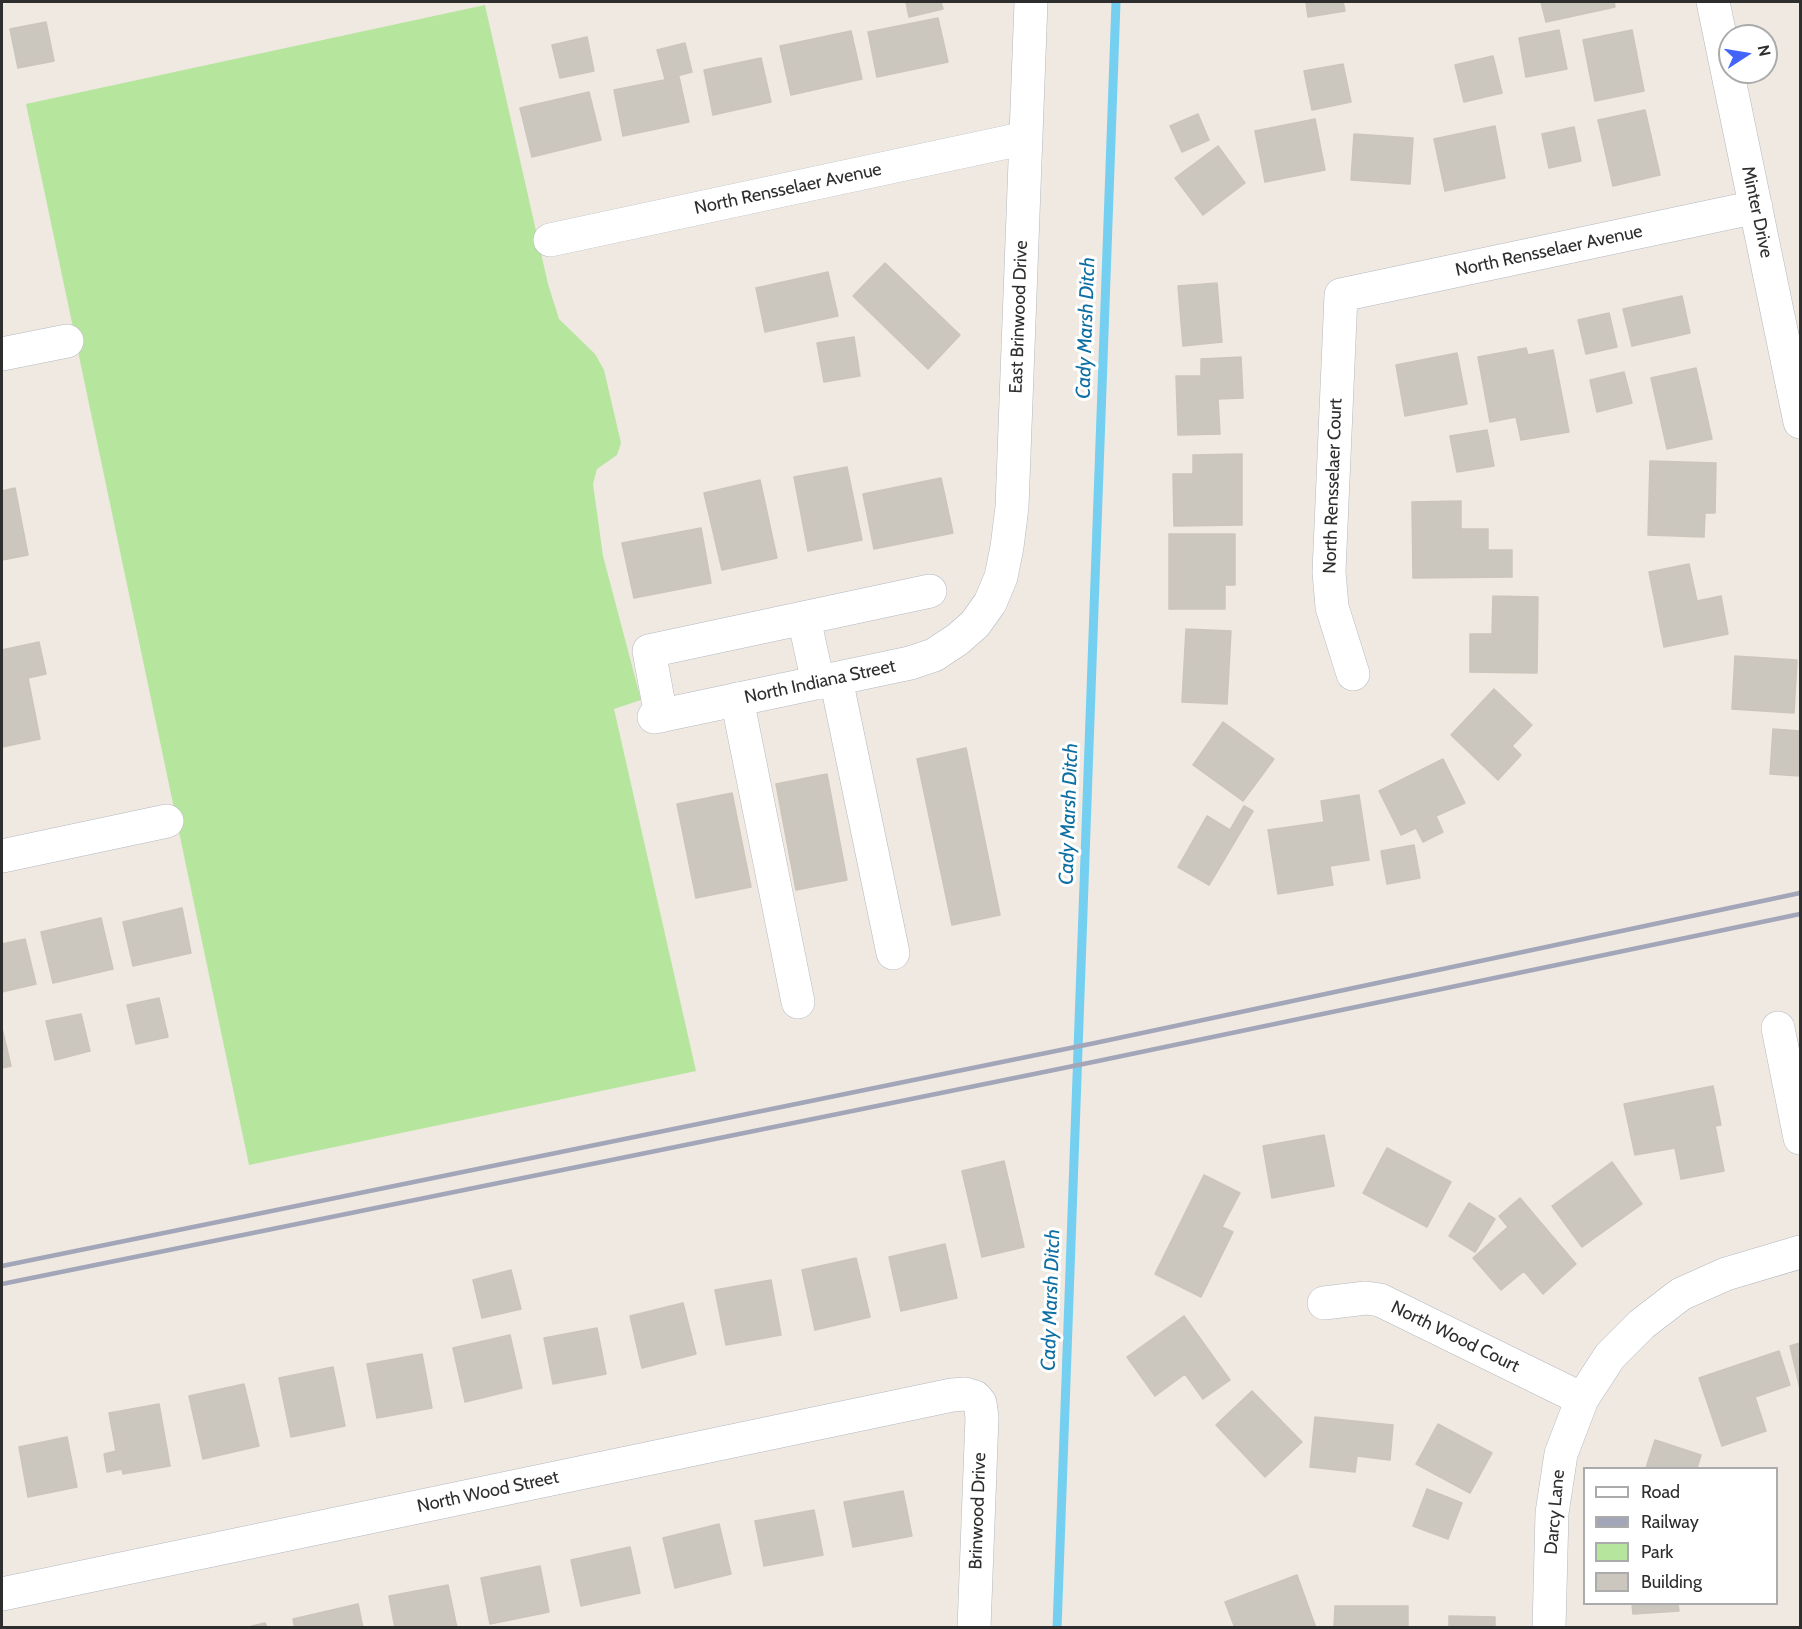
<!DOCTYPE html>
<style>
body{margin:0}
#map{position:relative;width:1802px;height:1629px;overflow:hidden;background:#efe9e1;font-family:Cabin,sans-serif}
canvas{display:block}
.frame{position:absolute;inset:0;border:3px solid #2e2e2e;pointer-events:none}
.legend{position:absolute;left:1583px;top:1467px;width:195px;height:138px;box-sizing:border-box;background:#fff;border:2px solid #ababab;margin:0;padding:8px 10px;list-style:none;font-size:18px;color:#2e2e2e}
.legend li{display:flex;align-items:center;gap:12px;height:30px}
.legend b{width:30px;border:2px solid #ababab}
.north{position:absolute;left:1718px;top:24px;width:60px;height:60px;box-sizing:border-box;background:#fff;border:2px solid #ababab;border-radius:50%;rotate:78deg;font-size:16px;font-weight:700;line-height:24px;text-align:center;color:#2e2e2e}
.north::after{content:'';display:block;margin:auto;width:21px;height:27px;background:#4264fb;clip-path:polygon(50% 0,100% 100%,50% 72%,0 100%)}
</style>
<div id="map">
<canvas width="1802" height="1629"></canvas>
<div class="frame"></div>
<ul class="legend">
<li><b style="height:8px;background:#fff"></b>Road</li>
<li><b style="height:8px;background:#a3a6b8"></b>Railway</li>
<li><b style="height:16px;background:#b6e59e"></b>Park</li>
<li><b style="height:16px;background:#cbc7bf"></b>Building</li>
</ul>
<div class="north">N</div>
</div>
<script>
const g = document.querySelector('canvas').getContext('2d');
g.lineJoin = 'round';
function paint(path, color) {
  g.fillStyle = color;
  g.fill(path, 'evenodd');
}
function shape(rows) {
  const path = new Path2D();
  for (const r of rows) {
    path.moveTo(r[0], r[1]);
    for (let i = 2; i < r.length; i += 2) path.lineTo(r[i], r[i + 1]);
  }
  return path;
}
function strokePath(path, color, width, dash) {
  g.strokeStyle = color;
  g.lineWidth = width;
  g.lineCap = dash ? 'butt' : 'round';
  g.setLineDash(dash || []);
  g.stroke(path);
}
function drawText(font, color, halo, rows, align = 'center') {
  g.font = font + ' Cabin,sans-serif';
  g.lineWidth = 6;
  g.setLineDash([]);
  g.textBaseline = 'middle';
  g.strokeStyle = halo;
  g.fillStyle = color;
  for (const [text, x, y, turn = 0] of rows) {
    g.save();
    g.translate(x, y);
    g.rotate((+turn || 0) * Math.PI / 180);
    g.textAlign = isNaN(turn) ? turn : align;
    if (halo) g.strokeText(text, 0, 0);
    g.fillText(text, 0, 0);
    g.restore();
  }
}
paint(shape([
 [485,5,548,284,559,319,595,354,604,370,621,443,617,455,597,469,593,484,603,556,641,700,614,709,696,1071,249,1165,26,104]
]), '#b6e59e');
strokePath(shape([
 [1057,1628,1116,2]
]), '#75cff0', 9);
const building = shape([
 [906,2,941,2,943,9,909,17,906,2],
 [1306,2,1343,2,1345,11,1308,17,1306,2],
 [1541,2,1614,2,1615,7,1546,22,1541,2],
 [938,18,948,62,877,77,868,32,938,18],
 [46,22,54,61,18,68,10,29,46,22],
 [1559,30,1567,69,1526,77,1519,38,1559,30],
 [1632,30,1644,91,1595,101,1583,40,1632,30],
 [851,31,862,79,791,95,780,46,851,31],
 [587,37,594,71,560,78,552,45,587,37],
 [685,43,692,72,665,79,657,50,685,43],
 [1493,56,1502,93,1464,102,1455,65,1493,56],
 [761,58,771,102,713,115,704,70,761,58],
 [1343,64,1351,102,1312,110,1304,71,1343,64],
 [679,77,689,122,623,136,614,90,679,77],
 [589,92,601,140,532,157,520,108,589,92],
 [1645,110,1660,175,1613,186,1598,120,1645,110],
 [1198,114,1209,140,1182,152,1170,126,1198,114],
 [1315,119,1325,170,1265,182,1255,131,1315,119],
 [1495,126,1505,178,1445,191,1434,139,1495,126],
 [1574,127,1581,161,1549,168,1542,134,1574,127],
 [1354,134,1413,138,1410,184,1351,180,1354,134],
 [1218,146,1245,183,1203,215,1175,178,1218,146],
 [885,263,960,335,928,369,853,296,885,263],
 [828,272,838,316,765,332,756,288,828,272],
 [1217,283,1222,342,1183,346,1178,286,1217,283],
 [1682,296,1690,333,1632,346,1623,309,1682,296],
 [1609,313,1617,347,1586,354,1578,320,1609,313],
 [854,337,860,376,824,382,817,343,854,337],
 [1526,348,1528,355,1553,350,1569,432,1521,440,1516,417,1490,422,1478,357,1526,348],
 [1457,353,1467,404,1405,416,1396,365,1457,353],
 [1241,357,1243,398,1218,399,1220,434,1178,435,1176,376,1201,376,1201,359,1241,357],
 [1696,368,1712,439,1667,449,1651,378,1696,368],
 [1624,372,1632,403,1597,412,1590,380,1624,372],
 [1487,430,1494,466,1457,472,1450,436,1487,430],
 [1242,454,1242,525,1174,526,1173,474,1193,474,1193,455,1242,454],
 [1650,461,1716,463,1715,513,1705,513,1704,537,1648,535,1650,461],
 [847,467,862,540,808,551,794,477,847,467],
 [941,478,953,533,874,549,863,494,941,478],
 [760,480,777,558,722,570,704,493,760,480],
 [15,488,28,555,2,560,2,491,15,488],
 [1461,501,1461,529,1488,529,1488,550,1512,550,1512,577,1413,578,1412,502,1461,501],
 [701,528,711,583,634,598,622,543,701,528],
 [1169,534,1235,534,1235,585,1225,585,1225,609,1169,609,1169,534],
 [1689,564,1697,601,1721,596,1728,634,1664,647,1649,572,1689,564],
 [1493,596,1538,597,1537,673,1470,672,1470,634,1492,634,1493,596],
 [1186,629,1231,631,1227,704,1182,702,1186,629],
 [39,642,46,674,28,678,40,739,2,747,2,650,39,642],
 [1735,656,1797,660,1794,713,1732,709,1735,656],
 [1494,689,1532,725,1512,746,1521,755,1498,780,1451,735,1494,689],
 [1223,722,1274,759,1243,801,1193,765,1223,722],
 [1773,729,1800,731,1800,776,1770,774,1773,729],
 [966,748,1000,915,952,925,917,759,966,748],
 [1443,759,1465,803,1436,816,1443,832,1423,842,1416,828,1401,835,1379,791,1443,759],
 [827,774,847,880,796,890,776,784,827,774],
 [732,793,751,887,696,898,677,804,732,793],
 [1359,795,1369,860,1330,866,1333,885,1278,894,1268,830,1324,822,1321,801,1359,795],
 [1244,806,1253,811,1209,885,1178,867,1207,816,1230,830,1244,806],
 [1414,845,1420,878,1387,884,1381,851,1414,845],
 [182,908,191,953,133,966,123,922,182,908],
 [101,918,113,969,53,983,41,932,101,918],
 [25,939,36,984,2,992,2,944,25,939],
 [159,998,168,1037,136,1044,127,1005,159,998],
 [81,1014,90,1051,55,1060,46,1021,81,1014],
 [2,1028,11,1066,2,1068,2,1028],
 [1713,1086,1721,1125,1715,1126,1724,1171,1681,1179,1675,1148,1635,1155,1624,1104,1713,1086],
 [1324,1135,1334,1186,1272,1198,1263,1146,1324,1135],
 [1387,1148,1451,1182,1427,1227,1363,1193,1387,1148],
 [1004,1161,1024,1247,982,1257,962,1171,1004,1161],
 [1612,1162,1642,1204,1582,1247,1552,1206,1612,1162],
 [1204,1175,1240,1193,1222,1227,1233,1232,1201,1297,1155,1274,1204,1175],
 [1520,1198,1576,1264,1543,1294,1524,1271,1501,1290,1473,1258,1508,1227,1499,1216,1520,1198],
 [1469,1203,1495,1219,1475,1252,1449,1236,1469,1203],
 [945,1244,957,1298,901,1311,889,1257,945,1244],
 [856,1258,870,1317,815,1330,802,1270,856,1258],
 [511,1270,521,1309,482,1318,473,1280,511,1270],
 [771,1280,781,1335,726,1345,715,1290,771,1280],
 [683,1303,696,1354,642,1368,630,1316,683,1303],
 [1184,1316,1230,1380,1203,1399,1185,1374,1155,1396,1127,1357,1184,1316],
 [597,1328,606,1374,553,1384,544,1338,597,1328],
 [510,1335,522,1388,465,1402,453,1348,510,1335],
 [1800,1343,1800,1389,1790,1346,1800,1343],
 [1779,1351,1790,1385,1755,1397,1766,1431,1722,1446,1699,1378,1779,1351],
 [422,1354,432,1408,377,1418,367,1364,422,1354],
 [333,1367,345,1426,291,1437,279,1378,333,1367],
 [244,1384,259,1446,203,1459,189,1396,244,1384],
 [1252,1391,1302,1442,1265,1477,1216,1425,1252,1391],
 [159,1404,170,1466,123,1474,122,1469,107,1472,104,1454,116,1451,109,1413,159,1404],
 [1315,1417,1393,1425,1390,1460,1357,1456,1355,1472,1310,1467,1315,1417],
 [1438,1424,1492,1453,1470,1493,1416,1464,1438,1424],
 [67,1437,77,1487,28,1497,19,1447,67,1437],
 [1655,1440,1701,1455,1697,1468,1646,1468,1655,1440],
 [1427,1489,1462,1503,1448,1539,1413,1526,1427,1489],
 [903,1491,912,1536,853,1547,844,1502,903,1491],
 [814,1510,823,1555,764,1566,755,1521,814,1510],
 [719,1524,731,1574,675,1588,663,1538,719,1524],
 [630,1547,640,1593,581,1606,571,1560,630,1547],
 [540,1566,549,1612,490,1624,481,1578,540,1566],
 [1297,1575,1316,1628,1235,1628,1225,1602,1297,1575],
 [448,1585,457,1628,395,1628,389,1596,448,1585],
 [358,1604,363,1628,295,1628,293,1619,358,1604],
 [1632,1604,1678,1604,1679,1611,1633,1614,1632,1604],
 [1335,1606,1408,1606,1408,1628,1334,1628,1335,1606],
 [1449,1616,1495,1617,1495,1628,1449,1628,1449,1616],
 [265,1623,267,1628,244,1628,265,1623]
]);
paint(building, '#cbc7bf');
strokePath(building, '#cbc5ba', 1.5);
const minor = shape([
 [1713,2,1800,422],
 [550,240,1026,138],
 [2,354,67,341],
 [804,618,818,683],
 [1353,674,1332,607,1329,572,1341,295,1756,207],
 [836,679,893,953],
 [737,699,798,1002],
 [661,716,649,651,930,591],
 [654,717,910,663,934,655,958,639,975,624,990,603,1001,577,1007,547,1012,507,1031,2],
 [2,856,167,821],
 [1778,1028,1800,1138],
 [1324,1303,1366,1298,1380,1300,1582,1399],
 [2,1594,952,1395,965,1394,975,1397,980,1403,982,1417,974,1628],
 [1549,1628,1552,1513,1561,1454,1582,1399,1610,1356,1642,1324,1681,1294,1726,1274,1800,1252]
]);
strokePath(minor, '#b4b7c1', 34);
strokePath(minor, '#fff', 33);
strokePath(shape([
 [2,1266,1095,1043,1800,893],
 [2,1284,1098,1061,1800,914]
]), '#a3a6b8', 4.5);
drawText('18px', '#2e2e2e', '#fff', [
 ["North Rensselaer Avenue",788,189,-12],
 ["Minter Drive",1757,212,78],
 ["North Rensselaer Avenue",1549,251,-12],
 ["East Brinwood Drive",1019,317,-88],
 ["North Rensselaer Court",1333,486,-88],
 ["North Indiana Street",820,682,-12],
 ["North Wood Court",1455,1337,26],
 ["North Wood Street",488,1492,-12],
 ["Brinwood Drive",978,1511,-88],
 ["Darcy Lane",1555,1512,-85]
]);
drawText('italic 20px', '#0d6fa3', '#fff', [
 ["Cady Marsh Ditch",1086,328,-88],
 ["Cady Marsh Ditch",1069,814,-88],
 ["Cady Marsh Ditch",1051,1300,-88]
]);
</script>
